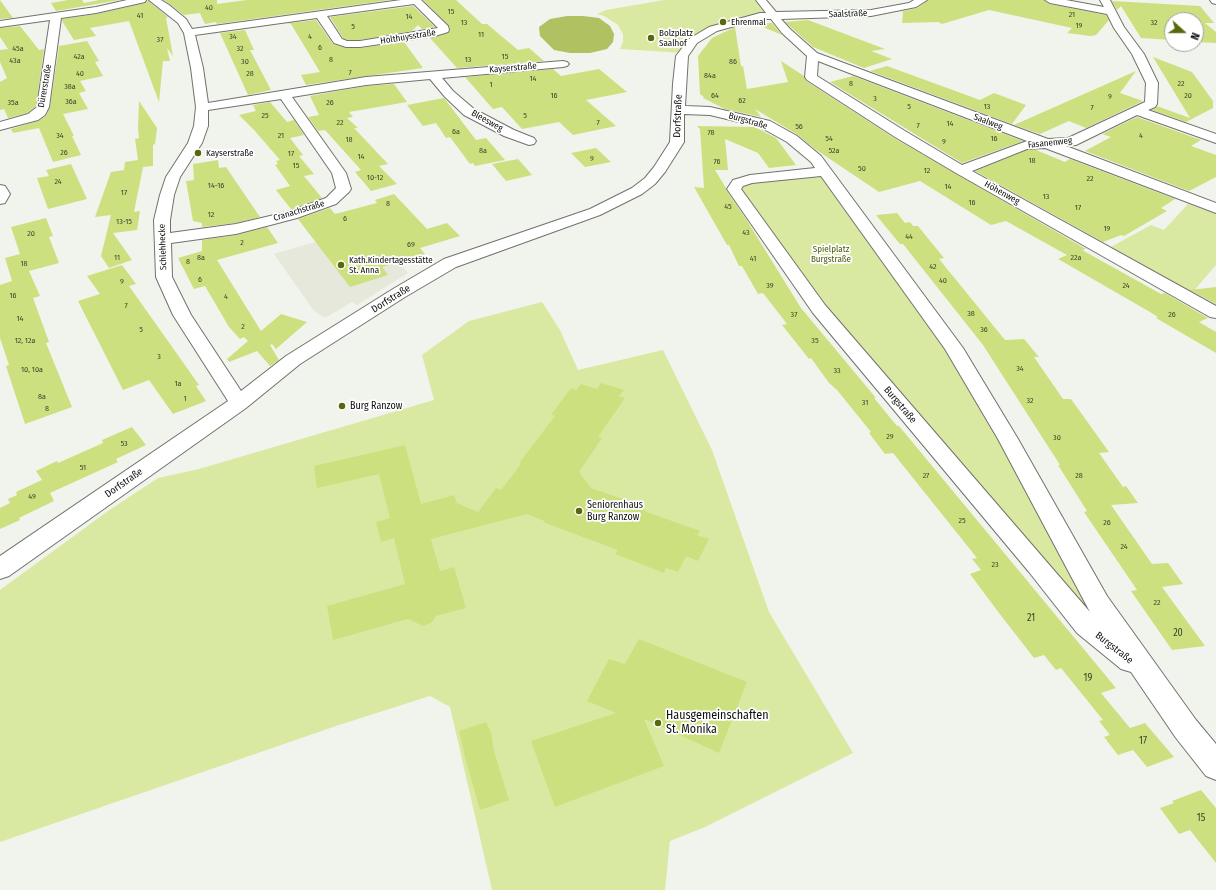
<!DOCTYPE html>
<meta charset="utf-8">
<style>
body{margin:0}
#map{position:relative;width:1216px;height:890px;overflow:hidden;background:#f1f3ed;font-family:"Fira Sans Condensed",sans-serif}
canvas{display:block}
.north{position:absolute;left:1164px;top:12px;width:40px;height:40px;box-sizing:border-box;background:#fff;border:1px solid #9f9f9f;border-radius:50%;rotate:111deg;font-size:11px;font-weight:700;line-height:16px;text-align:center;color:#0f100e}
.north::after{content:'';display:block;margin:auto;width:14px;height:18px;background:#5a670d;clip-path:polygon(50% 0,100% 100%,50% 72%,0 100%)}
</style>
<div id="map">
<canvas width="1216" height="890"></canvas>
<div class="north">N</div>
</div>
<script>
const g = document.querySelector('canvas').getContext('2d');
g.lineJoin = 'round';
function paint(path, color) {
  g.fillStyle = color;
  g.fill(path, 'evenodd');
}
function shape(rows) {
  const path = new Path2D();
  for (const r of rows) {
    path.moveTo(r[0], r[1]);
    for (let i = 2; i < r.length; i += 2) path.lineTo(r[i], r[i + 1]);
  }
  return path;
}
function strokePath(path, color, width, dash) {
  g.strokeStyle = color;
  g.lineWidth = width;
  g.lineCap = dash ? 'butt' : 'round';
  g.setLineDash(dash || []);
  g.stroke(path);
}
function drawText(font, color, halo, rows, align = 'center') {
  g.font = font + ' "Fira Sans Condensed",sans-serif';
  g.lineWidth = 3.5;
  g.setLineDash([]);
  g.textBaseline = 'middle';
  g.strokeStyle = halo;
  g.fillStyle = color;
  for (const [text, x, y, turn = 0] of rows) {
    g.save();
    g.translate(x, y);
    g.rotate((+turn || 0) * Math.PI / 180);
    g.textAlign = isNaN(turn) ? turn : align;
    if (halo) g.strokeText(text, 0, 0);
    g.fillText(text, 0, 0);
    g.restore();
  }
}
paint(shape([
 [370,226,408,273,357,305,352,302,325,318,314,311,274,254]
]), '#e5e8db');
paint(shape([
 [664,0,761,0,773,15,713,29,684,53,620,49,623,42,623,34,618,25,604,16,597,14,606,10],
 [825,171,954,348,1098,603,1086,625,921,429,736,193,738,183],
 [1188,204,1216,214,1216,265,1192,293,1109,248,1151,225,1164,230],
 [542,302,560,330,578,370,663,350,712,450,769,612,853,753,705,827,670,841,665,890,492,890,450,707,430,696,339,725,0,842,0,590,108,511,158,478,199,469,434,400,422,355,469,321]
]), '#dae9a1');
paint(shape([
 [567,16,583,16,599,18,610,26,614,34,613,42,607,49,590,53,570,53,554,50,540,36,539,27,550,19]
]), '#afc160');
paint(shape([
 [0,0,13,18,0,19],
 [68,0,82,0,84,3,99,0,120,0,56,11,51,3],
 [147,0,168,17,166,18,173,56,167,48,170,61,163,61,159,102,129,21,90,28,96,36,74,40,62,21,62,19,96,14,145,3],
 [164,0,217,0,217,4,247,0,390,0,217,24,216,22,205,24,200,13,184,15],
 [423,0,456,0,482,24,487,24,518,50,529,48,544,61,457,68,430,38,448,33,450,31,449,26],
 [928,0,1044,0,1050,4,1106,15,1109,20,1096,35,1091,36,1067,33,1072,28,989,10,942,24,938,22,902,23,903,11,917,8],
 [1112,1,1200,6,1214,23,1205,23,1216,32,1216,43,1196,42,1196,20,1172,20,1172,40,1141,38,1121,6,1117,10],
 [413,6,435,27,422,29,418,25,412,31,360,40,347,40,343,38,330,17],
 [316,20,333,44,346,48,360,48,404,42,423,68,306,85,301,75,320,72,291,24,288,23],
 [808,20,885,49,871,51,892,59,864,68,813,47,785,22],
 [772,23,782,35,756,24],
 [20,26,39,50,44,49,36,106,27,113,8,118,4,109,0,110,0,82,7,78,0,62,0,50,8,49,0,37,0,28],
 [735,27,741,66,743,66,747,89,788,82,781,61,804,76,806,81,894,138,1086,249,1082,250,1161,294,1165,293,1208,318,1199,322,1216,332,1216,353,1156,318,1158,317,1150,312,1058,259,1067,255,1006,221,991,225,920,181,879,192,815,149,798,135,755,109,761,117,725,109,703,98,704,97,700,94,698,56,712,38],
 [245,30,254,50,250,50,271,90,248,95,220,33],
 [87,41,99,61,95,62,103,76,80,81,86,91,79,93,88,109,63,114,74,136,72,136,81,155,53,162,39,128,13,133,11,129,38,121,46,116,50,107,59,46],
 [1153,57,1192,72,1213,101,1213,108,1186,122,1152,110,1157,106,1190,118],
 [887,66,980,100,994,93,1026,105,1012,124,870,71],
 [553,69,561,76,599,69,627,92,586,100,616,126,573,135,559,122,522,129,502,107,493,109,465,77],
 [1136,71,1120,93,1143,101,1086,128,1069,121,1040,134,1014,125],
 [853,76,1023,141,962,163,830,82],
 [394,84,407,102,349,112,353,117,347,118,358,128,354,128,388,164,379,166,397,184,371,191,355,172,361,170,325,130,318,131,308,117,319,115,310,96,366,86],
 [444,98,476,140,486,138,505,160,475,166,473,163,470,164,450,137,446,138,436,123,423,126,407,105],
 [139,101,157,128,155,144,153,145,153,166,143,167,134,212,140,211,137,230,113,233,132,260,109,268,101,256,111,215,95,217,111,172,124,170,125,162,138,160,135,139,139,138,138,128],
 [270,102,287,122,294,120,304,135,290,138,303,155,299,156,314,174,304,176,322,198,291,209,276,190,290,186,275,165,278,164,276,161,280,160,255,131,239,115,256,111,253,105],
 [1137,117,1201,140,1191,146,1216,155,1216,177,1189,191,1085,151,1111,137,1102,134],
 [697,126,755,127,776,138,796,165,769,168,758,153,725,139,728,170,715,170,726,188,726,190,746,219,801,308,876,398,874,398,897,426,899,426,1116,688,1101,693,1130,728,1145,723,1174,757,1147,767,1133,750,1118,755,1104,737,1110,735,1099,721,1103,720,1061,668,1056,670,1044,655,1034,658,999,613,970,574,981,570,972,559,977,558,893,453,885,454,869,433,871,432,837,390,829,383,811,358,809,359,782,325,787,324,763,293,758,294,742,266,739,266,729,245,727,245,694,187,704,188,700,129],
 [596,148,611,162,585,167,571,153],
 [1027,150,1036,150,1065,162,1070,159,1175,199,1161,208,1167,211,1124,236,1121,235,1103,242,975,171],
 [518,159,532,175,506,181,492,164],
 [218,160,219,168,226,167,260,217,236,223,202,227,202,223,193,221,186,181,194,180,193,164],
 [71,164,87,199,48,209,37,178,49,176,46,170],
 [394,194,427,229,447,223,460,236,420,248,425,254,382,267,388,275,350,287,298,219,330,208,335,214,377,203,375,200],
 [897,213,905,223,910,222,913,226,918,226,944,258,939,259,1005,340,1024,339,1039,357,1034,357,1063,399,1071,399,1109,452,1099,453,1123,487,1126,486,1138,503,1111,505,1152,564,1168,563,1183,584,1162,587,1205,646,1172,650,1131,591,1137,590,1084,512,1087,511,1058,465,1060,465,983,345,903,244,900,244,876,215],
 [46,218,53,236,49,237,59,263,29,271,40,296,33,298,49,342,46,343,72,407,25,424,6,366,9,365,0,338,0,285,12,281,5,258,20,254,11,227],
 [267,227,278,243,217,260,261,331,281,314,307,322,276,349,272,344,270,345,279,360,270,366,257,351,229,362,227,359,248,341,244,337,240,339,229,327,205,286,194,289,178,258,202,251,202,240,236,235],
 [122,265,136,284,129,286,199,385,196,386,206,401,173,414,149,380,123,390,78,301,100,294,87,276],
 [1216,287,1216,304,1190,290],
 [601,383,624,390,619,396,625,398,598,437,602,438,579,472,591,488,632,502,634,504,647,512,700,531,697,535,709,539,698,561,686,556,678,572,666,568,664,573,615,554,618,550,545,523,544,521,527,514,431,539,440,571,454,567,466,608,436,616,431,623,423,626,408,619,333,640,327,606,405,584,394,538,381,542,376,522,390,518,379,474,317,488,314,466,405,445,421,504,454,495,457,503,478,512,496,488,501,490,521,464,520,462,555,416,551,415,571,388,576,390,581,384,597,389],
 [132,427,146,445,116,459,118,462,50,493,54,501,19,518,20,520,0,529,0,508,10,503,8,499,17,495,16,492,42,480,36,471,57,461,58,463,103,443,102,440],
 [639,639,747,682,719,753,644,719,664,766,555,807,531,741,616,713,587,701,609,659,625,664],
 [486,722,491,732,494,751,509,800,480,810,466,761,459,731],
 [1201,790,1216,808,1216,863,1190,830,1179,834,1160,808,1174,803,1172,801]
]), '#cde07f');
const minor = shape([
 [127,0,146,0,145,2,96,13,61,18,49,107,45,115,38,120,0,130,0,122,28,114,37,107,50,20,0,27,0,21,96,7,127,0],
 [149,0,161,0,169,5,186,19,192,29,401,0,421,0,448,26,449,30,448,32,435,36,360,47,346,47,334,43,317,18,195,35,203,68,208,103,366,77,563,61,567,62,569,64,567,66,563,67,442,78,453,91,474,109,514,130,534,138,536,141,534,144,529,145,504,136,464,115,445,97,430,79,366,85,292,97,346,173,351,189,349,192,336,204,297,218,236,234,171,243,172,277,191,315,241,391,286,356,393,289,444,259,590,209,632,188,645,178,654,167,670,142,673,84,676,56,689,39,709,27,760,13,766,13,756,0,766,0,776,12,871,10,909,3,914,0,927,0,916,7,871,16,781,19,790,29,817,53,1048,139,1068,138,1145,102,1146,83,1132,54,1114,28,1107,14,1050,3,1045,0,1066,0,1104,7,1100,0,1110,0,1124,27,1144,54,1158,83,1157,104,1155,107,1148,110,1216,134,1216,143,1137,115,1076,145,1066,146,1216,203,1216,213,1045,148,1027,149,972,171,1216,306,1216,318,1210,317,956,173,895,137,807,80,805,77,807,56,782,33,771,19,760,19,717,31,697,43,688,56,685,106,710,107,770,121,797,136,821,156,963,348,1018,439,1107,596,1196,720,1216,744,1216,780,1206,776,1176,738,1131,672,1121,669,1077,633,1029,572,813,313,727,189,733,180,750,175,815,168,811,162,787,142,760,127,710,115,684,114,684,142,665,172,655,184,642,194,600,215,456,267,405,297,300,364,246,408,9,576,0,579,0,556,228,401,173,315,156,277,154,220,160,195,166,177,188,143,194,126,196,107,191,68,184,33,178,23,149,0],
 [414,4,438,28,360,41,347,41,342,39,327,16,414,4],
 [818,61,1027,141,962,165,905,131,817,76,818,61],
 [281,99,332,173,336,188,326,198,287,212,236,224,170,233,170,220,174,195,180,177,202,143,208,126,208,110,281,99],
 [821,176,945,349,998,439,1090,612,825,305,741,189,743,186,752,183,821,176],
 [1210,0,1216,0,1216,4,1212,3,1210,0],
 [0,185,5,186,10,194,5,203,0,204,0,185]
]);
strokePath(minor, '#71726d', 2);
paint(minor, '#fff');
for (const [x, y, r, color] of [
 [723,22,4,"#5a670d"],
 [651,38,4,"#5a670d"],
 [198,153,4,"#5a670d"],
 [341,265,4,"#5a670d"],
 [342,406,4,"#5a670d"],
 [579,511,4,"#5a670d"],
 [658,723,4,"#5a670d"]
]) {
  const dot = new Path2D();
  dot.arc(x, y, r, 0, 2 * Math.PI);
  g.fillStyle = color;
  g.fill(dot);
  strokePath(dot, '#fff', 1.5);
}
drawText('8px', '#3e442a', null, [
 ["40",209,8],
 ["15",451,12],
 ["21",1072,15],
 ["41",140,16],
 ["14",409,17],
 ["13",464,23],
 ["32",1154,23],
 ["19",1079,26],
 ["5",353,27],
 ["11",481,35],
 ["34",233,37],
 ["4",310,37],
 ["37",160,40],
 ["6",320,48],
 ["45a",18,49],
 ["32",240,49],
 ["42a",79,57],
 ["15",505,57],
 ["8",331,60],
 ["13",468,60],
 ["43a",15,61],
 ["30",245,62],
 ["86",733,62],
 ["7",350,73],
 ["40",80,74],
 ["28",250,74],
 ["84a",710,76],
 ["14",533,79],
 ["8",851,84],
 ["22",1181,84],
 ["1",491,85],
 ["38a",70,87],
 ["16",554,96],
 ["64",715,96],
 ["20",1188,96],
 ["9",1110,97],
 ["3",875,99],
 ["62",742,101],
 ["36a",71,102],
 ["35a",13,103],
 ["26",330,103],
 ["5",909,107],
 ["13",987,107],
 ["7",1092,108],
 ["25",265,116],
 ["5",525,116],
 ["22",340,123],
 ["7",598,123],
 ["14",950,124],
 ["7",918,126],
 ["56",799,127],
 ["6a",456,132],
 ["78",711,133],
 ["34",60,136],
 ["21",281,136],
 ["4",1141,136],
 ["54",829,139],
 ["16",994,139],
 ["18",349,140],
 ["9",944,142],
 ["8a",483,151],
 ["52a",834,151],
 ["26",64,153],
 ["17",291,154],
 ["14",361,157],
 ["9",592,159],
 ["18",1032,161],
 ["76",717,162],
 ["15",296,166],
 ["50",862,169],
 ["12",927,171],
 ["10-12",375,178],
 ["22",1090,179],
 ["24",58,182],
 ["14-16",216,186],
 ["14",948,187],
 ["17",124,193],
 ["13",1046,197],
 ["16",972,203],
 ["8",388,204],
 ["45",728,207],
 ["17",1078,208],
 ["12",211,215],
 ["6",345,219],
 ["13-15",124,222],
 ["19",1107,229],
 ["43",746,233],
 ["20",31,234],
 ["44",909,237],
 ["2",242,243],
 ["69",411,245],
 ["11",117,258],
 ["8a",201,258],
 ["22a",1076,258],
 ["41",753,259],
 ["8",188,262],
 ["18",24,264],
 ["42",933,267],
 ["6",200,280],
 ["40",943,281],
 ["9",122,282],
 ["39",770,286],
 ["24",1126,286],
 ["16",13,296],
 ["4",226,297],
 ["7",126,306],
 ["38",971,314],
 ["37",794,315],
 ["26",1172,315],
 ["14",20,319],
 ["2",243,327],
 ["5",141,330],
 ["36",984,330],
 ["12, 12a",25,341],
 ["35",815,341],
 ["3",159,357],
 ["34",1020,369],
 ["10, 10a",32,370],
 ["33",837,371],
 ["1a",178,384],
 ["8a",42,397],
 ["1",185,399],
 ["32",1030,401],
 ["31",865,403],
 ["8",47,409],
 ["29",890,437],
 ["30",1057,438],
 ["53",124,444],
 ["51",83,468],
 ["27",926,476],
 ["28",1079,476],
 ["49",32,497],
 ["25",962,521],
 ["26",1107,523],
 ["24",1124,547],
 ["23",995,565],
 ["22",1157,603]
]);
drawText('9px', '#0f100e', '#fff', [
 ["Saalstraße",848,14,-2],
 ["Holthuysstraße",408,37,-9],
 ["Kayserstraße",513,68,-5],
 ["Dürerstraße",45,86,-80],
 ["Bleesweg",487,121,29],
 ["Burgstraße",748,121,16],
 ["Saalweg",988,122,21],
 ["Fasanenweg",1050,143,-6],
 ["Höhenweg",1002,193,29],
 ["Cranachstraße",299,211,-17],
 ["Schlehhecke",163,247,-92]
]);
drawText('9px', '#0f100e', '#fff', [
 ["Ehrenmal",731,22],
 ["Bolzplatz",659,33],
 ["Saalhof",659,43],
 ["Kayserstraße",206,153],
 ["Kath.Kindertagesstätte",349,260],
 ["St. Anna",349,270]
], 'left');
drawText('9px', '#4e5912', '#fff', [
 ["Spielplatz",831,249],
 ["Burgstraße",831,259]
]);
drawText('10px', '#0f100e', '#fff', [
 ["Dorfstraße",678,116,-88],
 ["Dorfstraße",391,299,-32],
 ["Burgstraße",900,405,50],
 ["Dorfstraße",124,483,-35],
 ["Burgstraße",1114,648,38]
]);
drawText('10px', '#0f100e', '#fff', [
 ["Burg Ranzow",350,406],
 ["Seniorenhaus",587,505],
 ["Burg Ranzow",587,517]
], 'left');
drawText('10px', '#3e442a', null, [
 ["21",1031,618],
 ["20",1178,633],
 ["19",1088,678],
 ["17",1143,741],
 ["15",1201,818]
]);
drawText('12px', '#0f100e', '#fff', [
 ["Hausgemeinschaften",666,716],
 ["St. Monika",666,730]
], 'left');
</script>
